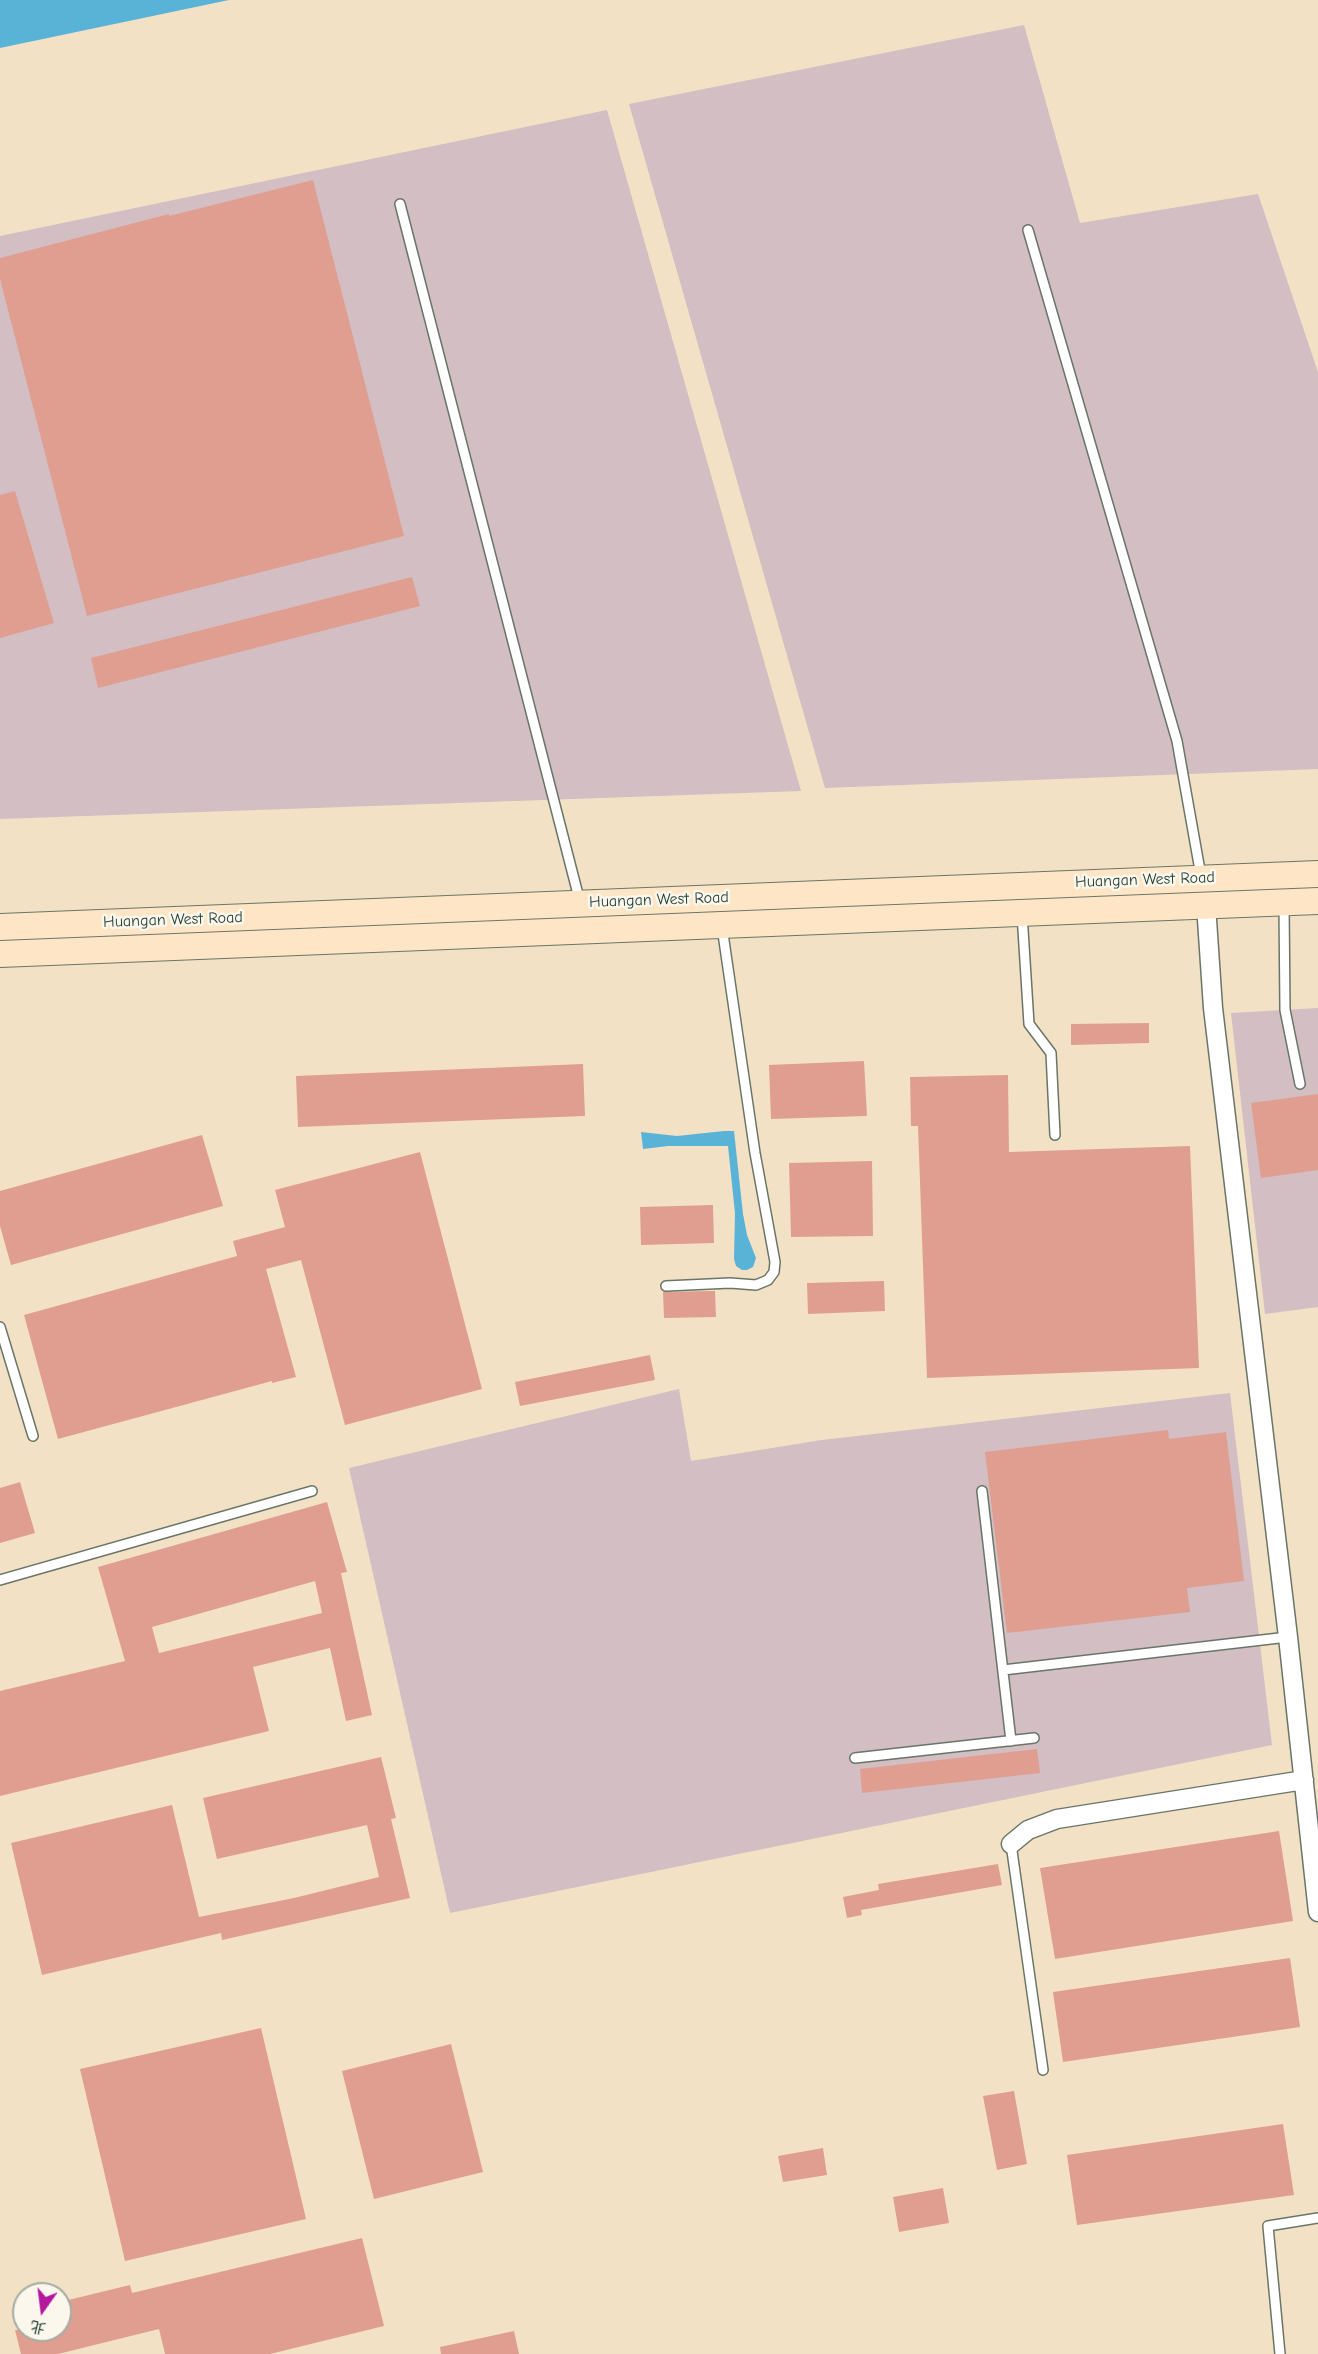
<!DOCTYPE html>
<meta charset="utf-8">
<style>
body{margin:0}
#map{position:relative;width:1318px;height:2354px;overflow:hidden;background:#f3e1c6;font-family:"Comic Neue","LXGW WenKai TC",sans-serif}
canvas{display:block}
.north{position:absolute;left:12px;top:2282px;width:60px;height:60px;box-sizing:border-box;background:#fbf7ec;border:2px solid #a3ada2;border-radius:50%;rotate:194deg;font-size:16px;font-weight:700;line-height:24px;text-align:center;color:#1f3d34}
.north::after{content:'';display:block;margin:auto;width:21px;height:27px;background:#b5179e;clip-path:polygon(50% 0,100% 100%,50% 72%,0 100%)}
</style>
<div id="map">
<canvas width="1318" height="2354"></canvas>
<div class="north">北</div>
</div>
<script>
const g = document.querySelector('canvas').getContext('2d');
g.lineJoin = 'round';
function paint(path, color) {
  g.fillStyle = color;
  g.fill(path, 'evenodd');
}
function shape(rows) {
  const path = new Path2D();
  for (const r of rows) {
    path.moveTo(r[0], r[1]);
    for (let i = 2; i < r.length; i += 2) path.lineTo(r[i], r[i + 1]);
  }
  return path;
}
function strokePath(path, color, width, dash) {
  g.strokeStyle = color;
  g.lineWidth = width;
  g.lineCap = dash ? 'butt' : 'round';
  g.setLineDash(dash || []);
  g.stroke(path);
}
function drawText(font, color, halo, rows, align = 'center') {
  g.font = font + ' "Comic Neue",sans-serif';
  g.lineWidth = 5;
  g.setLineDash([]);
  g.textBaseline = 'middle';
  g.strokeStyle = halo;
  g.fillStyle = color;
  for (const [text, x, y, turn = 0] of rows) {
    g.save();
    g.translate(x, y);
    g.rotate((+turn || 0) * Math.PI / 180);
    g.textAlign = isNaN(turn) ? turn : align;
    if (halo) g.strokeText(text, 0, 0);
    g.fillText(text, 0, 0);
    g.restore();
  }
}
paint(shape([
 [1024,25,1080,223,1258,194,1318,372,1318,769,825,788,629,104],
 [607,110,801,791,0,819,0,236],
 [1318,1008,1318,1307,1265,1314,1231,1013],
 [679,1389,691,1461,822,1440,1230,1393,1272,1745,450,1913,349,1468]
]), '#d2bec3');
paint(shape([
 [0,0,229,0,0,48],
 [724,1131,734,1131,743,1214,747,1235,756,1258,753,1267,747,1270,742,1270,736,1266,734,1259,735,1213,728,1146,668,1146,643,1149,641,1132,677,1136]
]), '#59b3d7');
paint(shape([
 [313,180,404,536,87,616,0,279,0,258,169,214,169,216],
 [15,491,54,623,0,638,0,495],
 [412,577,420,606,98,688,91,658],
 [1149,1023,1149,1043,1071,1045,1071,1024],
 [864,1061,867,1116,771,1119,769,1065],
 [583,1064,585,1116,298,1127,296,1076],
 [1008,1075,1009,1152,1190,1146,1199,1368,927,1378,918,1126,911,1126,910,1077],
 [1318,1094,1318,1170,1261,1178,1251,1103],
 [202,1135,223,1206,11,1265,0,1226,0,1191],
 [420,1152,482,1389,345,1425,301,1260,266,1269,296,1377,272,1383,272,1381,58,1439,24,1315,237,1256,233,1241,285,1227,275,1190],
 [872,1161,873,1236,791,1237,789,1163],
 [713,1205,714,1243,641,1245,640,1207],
 [884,1281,885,1311,808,1314,807,1283],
 [710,1291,715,1291,716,1317,664,1318,663,1292],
 [650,1355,655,1380,520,1406,515,1382],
 [1168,1430,1169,1439,1226,1432,1244,1581,1187,1588,1190,1612,1007,1633,985,1452],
 [20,1482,35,1533,0,1543,0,1488],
 [327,1502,347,1572,341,1573,372,1715,346,1721,330,1648,253,1667,269,1731,0,1796,0,1691,125,1661,98,1567],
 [315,1581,322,1613,159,1653,152,1627],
 [1037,1749,1040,1773,862,1793,860,1769],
 [381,1757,396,1818,391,1819,410,1898,222,1940,221,1933,42,1975,11,1843,172,1805,199,1917,294,1898,379,1877,367,1825,217,1859,203,1798],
 [1279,1831,1293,1921,1055,1959,1040,1868],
 [998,1864,1002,1885,861,1910,862,1915,847,1918,843,1897,879,1890,878,1884],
 [1290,1958,1300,2027,1063,2062,1053,1992],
 [261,2028,306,2219,125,2261,80,2069],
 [451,2044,483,2172,374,2199,342,2071],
 [1014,2091,1027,2164,997,2170,983,2096],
 [1283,2124,1294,2195,1077,2225,1067,2155],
 [823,2148,827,2175,783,2182,778,2156],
 [943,2188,949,2223,899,2232,893,2197],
 [362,2238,384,2326,270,2354,165,2354,159,2329,58,2354,21,2354,15,2330,60,2330,60,2302,130,2285,132,2293],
 [514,2331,519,2354,441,2354,440,2347]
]), '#e09e91');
const lane = shape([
 [400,204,580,902],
 [1028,230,1177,741,1201,876],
 [1284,905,1285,1010,1300,1084],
 [1022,914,1029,1024,1051,1053,1055,1135],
 [666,1286,730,1283,756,1285,768,1280,774,1272,775,1262,755,1153,722,927],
 [0,1327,33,1436],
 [982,1491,1011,1741],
 [0,1580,312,1491],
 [1003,1670,1288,1637],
 [855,1758,1034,1738],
 [1011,1844,1043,2070],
 [1280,2354,1268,2226,1318,2218]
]);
const street = shape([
 [1206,905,1213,1008,1288,1637,1318,1912],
 [1011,1844,1028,1830,1057,1819,1304,1780]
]);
const secondary = shape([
 [0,927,1318,874],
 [0,954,1318,901]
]);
strokePath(lane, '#697667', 12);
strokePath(street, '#697667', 21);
strokePath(secondary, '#697667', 28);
strokePath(lane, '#fff', 9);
strokePath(street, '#fff', 18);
strokePath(secondary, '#fde5c5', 26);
drawText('16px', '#1f3d34', '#fbf7ec', [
 ["Huangan West Road",1145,880,-2],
 ["Huangan West Road",659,900,-2],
 ["Huangan West Road",173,920,-2]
]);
</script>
